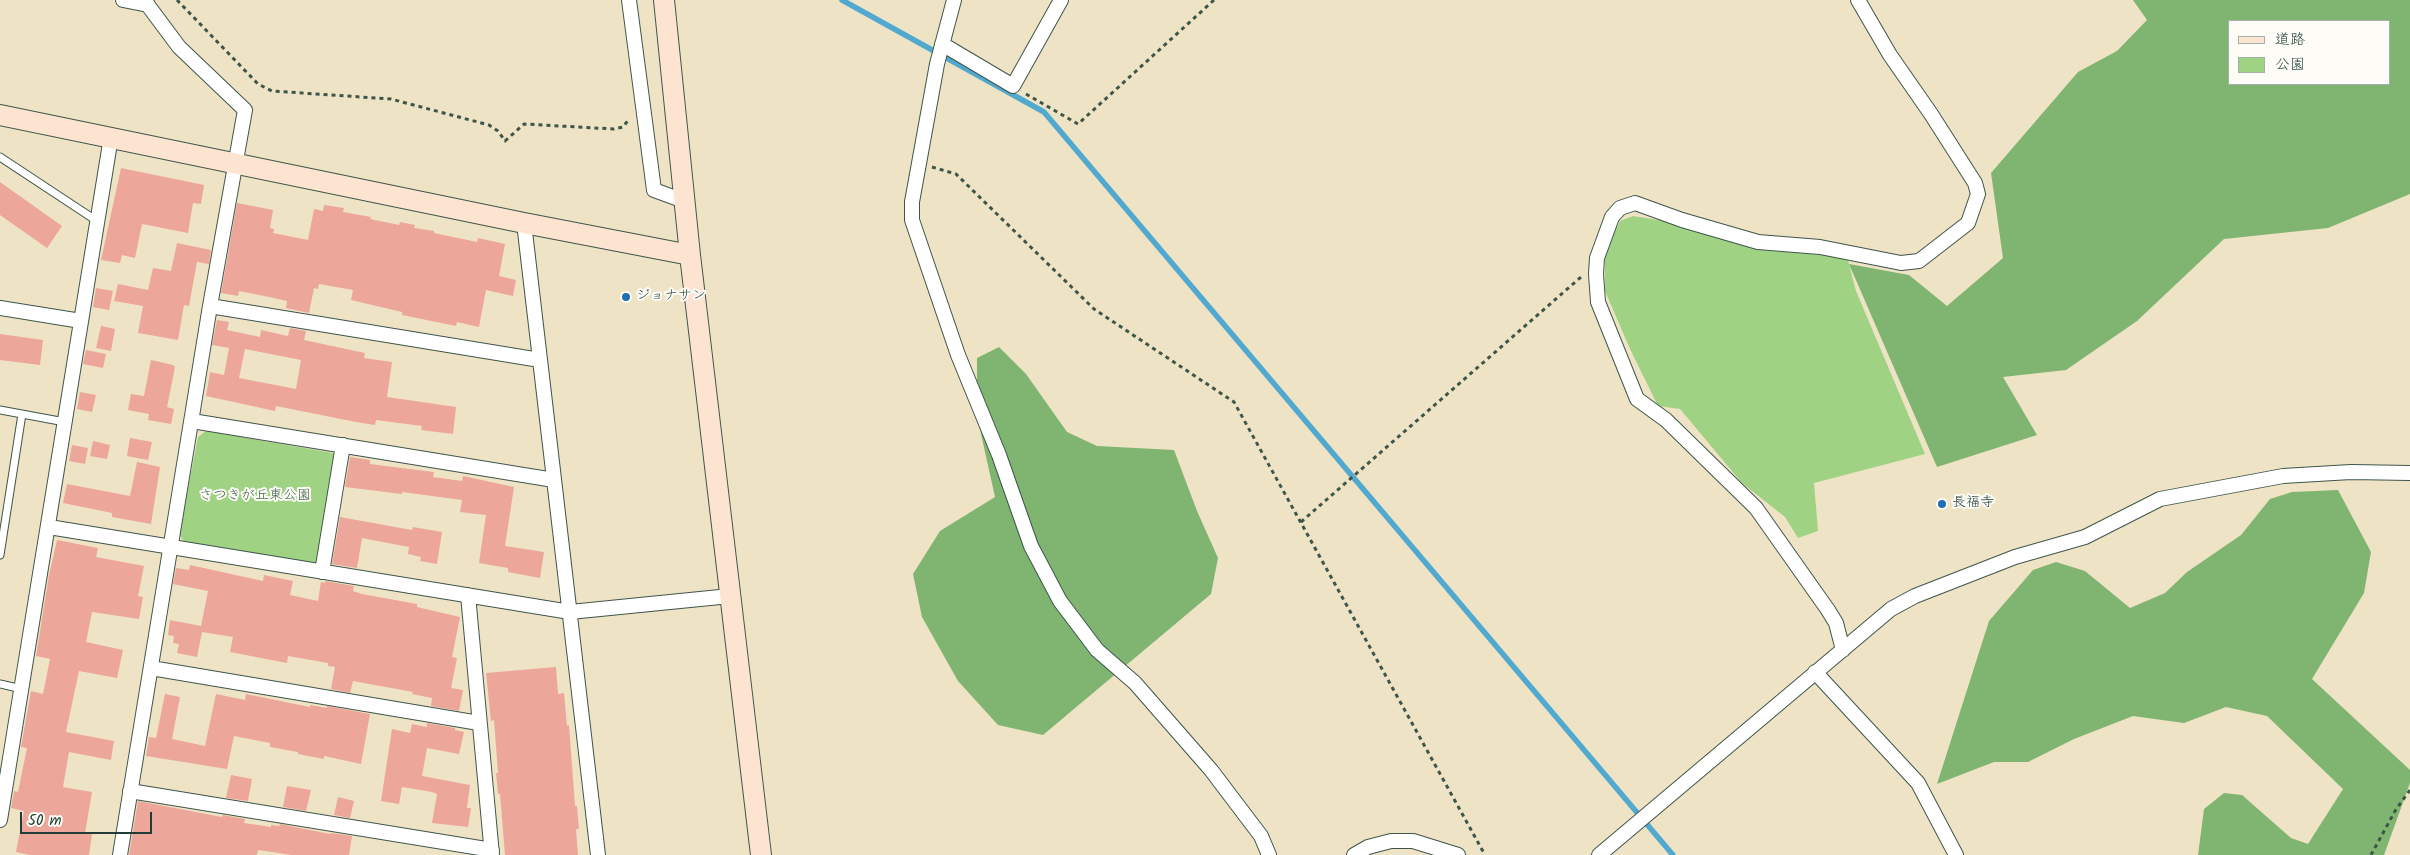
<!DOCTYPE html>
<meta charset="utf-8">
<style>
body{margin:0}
#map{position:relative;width:2410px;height:855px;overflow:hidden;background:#efe3c5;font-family:Kalam,"Klee One",sans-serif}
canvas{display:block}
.legend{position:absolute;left:2228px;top:20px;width:162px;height:65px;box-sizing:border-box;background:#fdfcf7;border:1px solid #a4b0a9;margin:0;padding:6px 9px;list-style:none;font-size:15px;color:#1f3d34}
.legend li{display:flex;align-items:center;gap:10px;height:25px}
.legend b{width:25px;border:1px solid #a4b0a9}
.scale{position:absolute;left:20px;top:812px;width:132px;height:22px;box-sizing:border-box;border:2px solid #1f3d34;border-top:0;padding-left:6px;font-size:15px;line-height:18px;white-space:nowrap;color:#1f3d34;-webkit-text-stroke:4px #fdfcf7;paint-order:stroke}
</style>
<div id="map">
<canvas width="2410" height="855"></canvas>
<ul class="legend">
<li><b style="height:6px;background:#fde4d1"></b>道路</li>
<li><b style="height:14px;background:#9fd383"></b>公園</li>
</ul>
<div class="scale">50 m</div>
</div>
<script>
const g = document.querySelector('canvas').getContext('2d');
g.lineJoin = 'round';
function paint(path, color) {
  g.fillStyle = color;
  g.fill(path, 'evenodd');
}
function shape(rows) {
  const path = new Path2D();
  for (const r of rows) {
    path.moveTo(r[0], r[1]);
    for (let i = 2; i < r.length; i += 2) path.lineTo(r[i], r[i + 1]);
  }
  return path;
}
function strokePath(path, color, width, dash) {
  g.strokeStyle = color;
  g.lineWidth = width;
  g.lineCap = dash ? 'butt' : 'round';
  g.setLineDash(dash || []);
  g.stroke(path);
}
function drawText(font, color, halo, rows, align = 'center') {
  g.font = font + ' Kalam,"Klee One",sans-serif';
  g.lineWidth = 4;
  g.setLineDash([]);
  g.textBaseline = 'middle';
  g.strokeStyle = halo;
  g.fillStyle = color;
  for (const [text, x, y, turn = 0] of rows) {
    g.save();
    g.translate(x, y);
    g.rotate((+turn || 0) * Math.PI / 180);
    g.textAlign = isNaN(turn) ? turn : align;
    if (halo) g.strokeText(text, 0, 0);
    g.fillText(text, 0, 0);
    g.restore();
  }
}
paint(shape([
 [1633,216,1659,220,1760,250,1824,255,1848,260,1856,291,1925,454,1814,483,1818,531,1798,538,1785,517,1742,483,1680,409,1658,406,1630,349,1605,291,1605,252,1620,221],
 [206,431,333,453,337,460,321,558,312,564,184,542,179,534,198,437]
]), '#9fd383');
paint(shape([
 [2133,0,2410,0,2410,194,2328,228,2224,239,2137,321,2066,370,2003,377,2037,435,1937,467,1849,264,1909,275,1947,306,2003,258,1991,173,2078,72,2117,51,2147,20],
 [2389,21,2389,84,2229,84,2229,21],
 [999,347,1026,374,1067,432,1097,446,1174,450,1197,511,1218,558,1211,594,1043,735,998,725,958,681,922,617,913,574,940,531,995,497,977,416,977,358],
 [2338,490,2371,552,2364,593,2312,679,2410,770,2410,783,2384,855,2198,855,2204,809,2224,793,2242,795,2291,838,2308,844,2343,789,2267,716,2226,707,2184,723,2133,716,2074,739,2028,762,1994,762,1937,784,1989,621,2033,570,2056,562,2085,571,2130,608,2165,593,2187,572,2241,535,2270,499,2292,492]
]), '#7fb571');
strokePath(shape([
 [842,0,1044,112,1673,855]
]), '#52a9cf', 5.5);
paint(shape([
 [121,168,204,185,201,204,193,203,188,233,142,224,135,258,122,255,120,263,101,260],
 [0,182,62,226,47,248,0,215],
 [237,203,273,210,270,228,274,229,273,233,308,240,314,209,323,211,324,205,344,208,343,212,371,217,370,219,399,225,400,222,415,225,414,228,434,231,434,233,477,242,478,238,505,244,499,276,516,280,513,296,486,290,479,327,457,322,456,326,402,315,402,312,351,300,353,290,319,284,318,289,314,288,309,313,286,308,287,301,269,297,239,291,238,296,221,293],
 [177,243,211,250,209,264,197,262,189,306,184,305,178,340,138,333,143,306,114,301,118,284,148,290,153,268,171,271],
 [96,288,113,291,109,310,93,307],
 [217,320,229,322,227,330,260,337,261,330,288,336,290,328,306,331,304,340,365,353,364,358,392,362,387,397,456,407,453,434,421,430,422,426,376,420,375,425,356,422,276,406,275,411,206,396,210,372,224,375,229,348,212,345],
 [245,349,301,360,296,389,239,378],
 [101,326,115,329,111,351,96,348],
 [0,334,43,340,40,365,0,360],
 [86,350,106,354,103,368,83,364],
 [151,360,173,365,175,367,167,407,174,409,171,424,148,420,149,414,128,410,131,394,144,396],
 [80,392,96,395,92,412,77,409],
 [130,438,152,442,148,460,127,456],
 [93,441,110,445,107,459,90,456],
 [72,445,88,448,85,464,69,461],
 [350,457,370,460,370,464,434,472,433,477,462,481,463,476,514,487,505,546,544,552,540,578,508,572,508,568,479,563,486,515,460,512,462,500,402,492,402,494,345,487],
 [137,462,160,467,151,524,112,517,112,513,63,503,67,484,130,496],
 [340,517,412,530,413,527,442,532,437,564,420,561,421,557,408,554,409,547,362,538,357,568,332,564],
 [57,540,98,548,96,557,144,566,138,596,143,597,139,619,92,612,86,642,123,650,117,678,79,671,66,732,114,741,111,760,69,752,63,787,92,792,85,833,92,834,89,855,30,855,16,852,24,811,11,808,14,791,18,792,27,748,21,747,31,691,43,694,50,659,36,656,49,575],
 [190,565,263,581,264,575,293,581,290,595,318,601,321,582,325,583,325,581,354,586,353,591,362,594,417,604,417,607,460,617,452,657,457,658,451,688,463,690,459,711,431,706,432,698,412,694,413,692,353,681,350,693,331,689,335,667,328,666,328,663,288,656,287,663,230,652,233,637,202,632,197,657,177,653,179,644,173,643,174,636,168,635,170,620,201,626,208,591,173,584,176,568,189,570],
 [556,667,558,694,564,693,567,726,569,725,575,806,577,806,579,829,576,829,578,855,505,855,500,794,498,794,496,773,498,773,494,720,491,721,486,673],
 [165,694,180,697,172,739,205,746,216,694,245,700,246,694,310,707,310,705,327,708,327,706,370,714,361,764,324,756,324,759,298,754,298,752,270,747,270,743,234,736,227,769,146,756,149,737,156,738],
 [427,723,455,728,455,730,464,732,459,754,427,748,422,776,470,785,467,808,471,808,468,827,432,823,437,794,432,792,402,787,399,804,381,801,392,729,410,733,412,724,427,727],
 [231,775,252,779,248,801,226,798],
 [287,786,311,790,306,811,283,807],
 [338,797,354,801,350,818,334,815],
 [138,801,222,817,223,815,245,819,244,823,271,827,271,825,279,826,280,824,330,834,331,833,352,836,349,855,292,855,258,850,257,855,129,855]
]), '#eca69a');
const lane = shape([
 [0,157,97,221],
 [0,410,65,422],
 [0,555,22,414],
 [0,684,22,689]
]);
const street = shape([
 [123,0,148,5],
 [629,0,654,190,684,201],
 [954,0,937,64,912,202,912,220,958,355,999,455,1031,546,1060,601,1097,650,1135,683,1211,770,1261,836,1269,855],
 [942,44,1013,86,1061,0],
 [524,223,598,855],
 [210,306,540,360],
 [0,308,81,321],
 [192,421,554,480],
 [49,527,570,612,730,596],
 [322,572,343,445],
 [468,595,492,855],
 [1843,650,1836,623,1828,610,1756,508,1666,420,1637,399,1598,302,1596,274,1597,258,1612,217,1620,208,1635,203,1682,220,1758,242,1820,247,1901,263,1919,261,1968,223,1978,194,1975,183,1931,114,1890,55,1858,0],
 [151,668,479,723],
 [1815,672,1918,783,1956,855],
 [130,791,492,850],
 [0,820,111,137],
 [120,855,210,306,245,110,179,47,144,0],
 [1354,855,1368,847,1391,841,1413,841,1458,855],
 [1599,855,1891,609,1915,596,2015,557,2085,537,2160,499,2283,476,2351,472,2410,473]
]);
const secondary = shape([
 [664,0,690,255,761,855],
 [0,115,524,223,690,255]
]);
strokePath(lane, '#3e564a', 9);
strokePath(street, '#3e564a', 16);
strokePath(secondary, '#3e564a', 22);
strokePath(shape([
 [177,0,258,84,272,91,391,99,489,125,498,131,505,141,524,124,614,129,623,127,629,119],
 [1026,94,1078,124,1214,0],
 [932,167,956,174,1094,309,1234,402,1485,855],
 [1301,522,1581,277],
 [2371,855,2395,811,2410,790]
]), '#3e564a', 3, [4, 4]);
strokePath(lane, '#fff', 7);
strokePath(street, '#fff', 14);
strokePath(secondary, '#fde4d1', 20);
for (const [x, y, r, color] of [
 [626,297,5,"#1f6fb2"],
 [1942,504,5,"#1f6fb2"]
]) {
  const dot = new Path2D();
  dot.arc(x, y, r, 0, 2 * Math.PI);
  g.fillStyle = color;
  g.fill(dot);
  strokePath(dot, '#fdfcf7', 2);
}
drawText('14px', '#1f3d34', '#fdfcf7', [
 ["ジョナサン",636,297],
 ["長福寺",1952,504]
], 'left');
drawText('14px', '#3f6248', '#fdfcf7', [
 ["さつきが丘東公園",255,497]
]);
</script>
